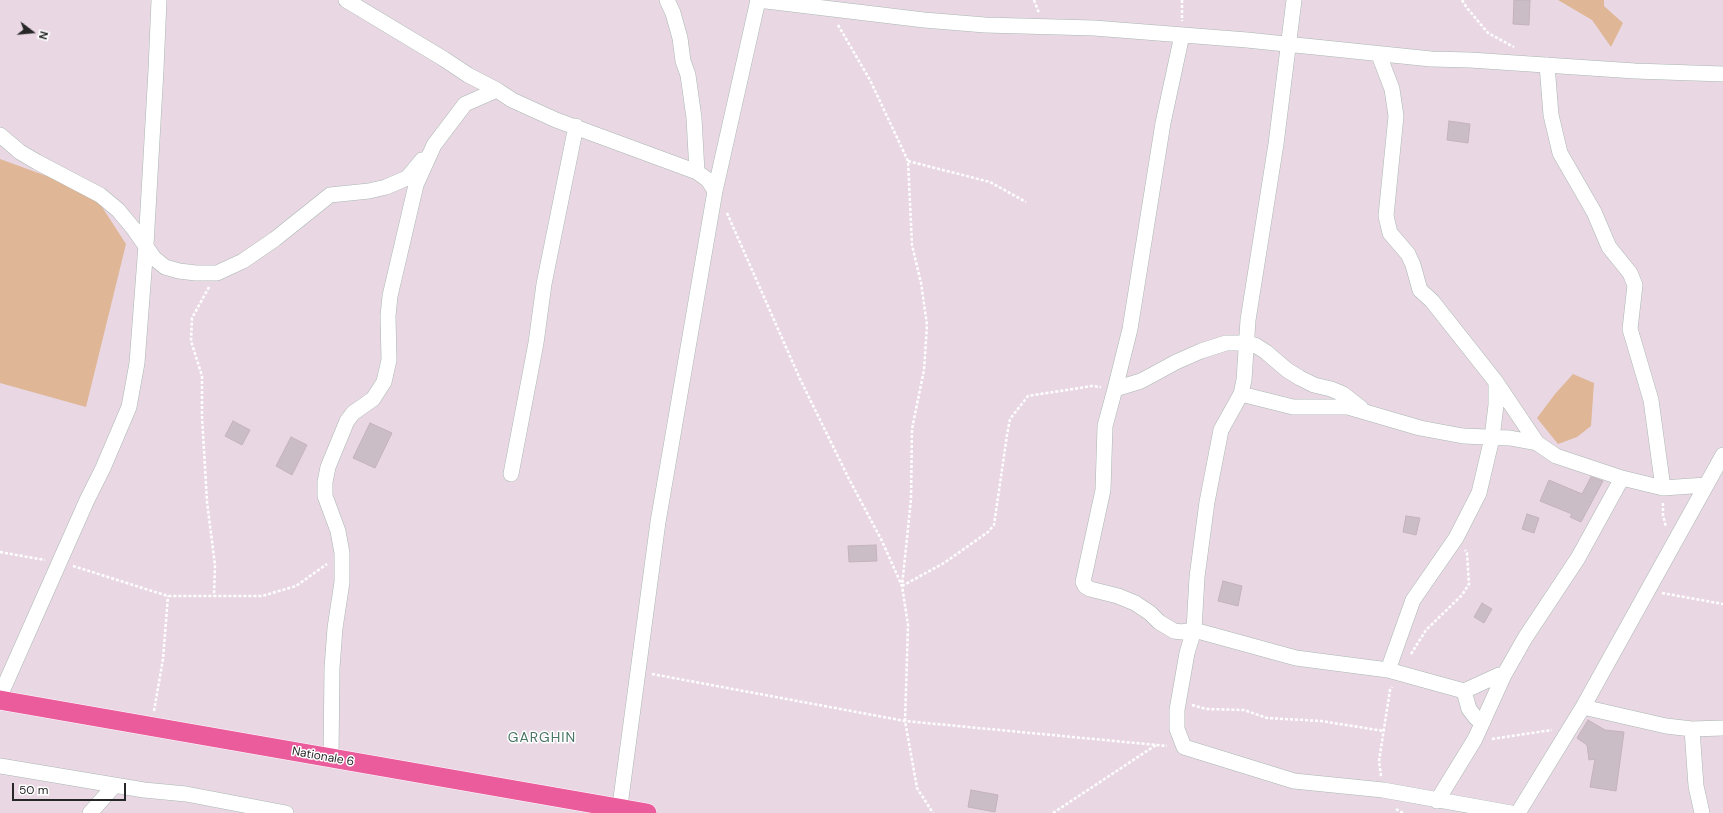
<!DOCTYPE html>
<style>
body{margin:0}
#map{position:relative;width:1723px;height:813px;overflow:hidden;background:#e9d8e3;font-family:"DM Sans",sans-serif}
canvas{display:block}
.north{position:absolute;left:12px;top:12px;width:40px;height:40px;-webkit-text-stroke:3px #fff;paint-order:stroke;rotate:106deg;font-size:11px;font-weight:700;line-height:16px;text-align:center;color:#272727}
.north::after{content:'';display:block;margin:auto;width:14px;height:18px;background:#272727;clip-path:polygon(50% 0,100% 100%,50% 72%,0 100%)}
.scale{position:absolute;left:12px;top:783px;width:114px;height:18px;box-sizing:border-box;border:2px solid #272727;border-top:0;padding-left:5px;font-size:12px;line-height:14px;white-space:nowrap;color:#272727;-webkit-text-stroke:3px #fff;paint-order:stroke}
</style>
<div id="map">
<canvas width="1723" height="813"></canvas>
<div class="north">N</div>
<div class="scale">50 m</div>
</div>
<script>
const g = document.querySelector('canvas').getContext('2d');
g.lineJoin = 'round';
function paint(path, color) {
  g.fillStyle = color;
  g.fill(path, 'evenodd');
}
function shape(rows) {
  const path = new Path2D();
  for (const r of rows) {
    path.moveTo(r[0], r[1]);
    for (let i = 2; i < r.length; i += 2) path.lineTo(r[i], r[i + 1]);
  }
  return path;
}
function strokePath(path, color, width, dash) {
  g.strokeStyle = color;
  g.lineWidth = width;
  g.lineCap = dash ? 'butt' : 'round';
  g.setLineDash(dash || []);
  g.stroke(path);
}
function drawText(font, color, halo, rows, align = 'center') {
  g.font = font + ' "DM Sans",sans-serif';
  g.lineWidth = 3;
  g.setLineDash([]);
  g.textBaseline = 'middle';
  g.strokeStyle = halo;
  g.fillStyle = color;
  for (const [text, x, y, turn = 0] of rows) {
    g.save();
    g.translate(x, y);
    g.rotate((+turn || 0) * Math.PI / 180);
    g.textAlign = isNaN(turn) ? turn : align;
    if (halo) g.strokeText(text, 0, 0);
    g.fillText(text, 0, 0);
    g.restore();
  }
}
paint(shape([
 [1558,0,1604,0,1604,6,1623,23,1611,47,1592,20],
 [0,159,93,193,126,244,86,407,0,383],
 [1573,374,1594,383,1591,426,1577,437,1558,444,1537,418,1555,394]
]), '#dfb696');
const building = shape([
 [1514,0,1530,0,1529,25,1513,24,1514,0],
 [1449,121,1470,124,1468,143,1447,140,1449,121],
 [233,421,250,430,242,445,225,436,233,421],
 [370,423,392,433,375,468,353,458,370,423],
 [291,437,307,445,292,475,276,466,291,437],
 [1591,477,1603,481,1581,522,1570,517,1572,514,1540,501,1549,480,1582,494,1591,477],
 [1527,514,1539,518,1534,533,1522,529,1527,514],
 [1406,516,1420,518,1416,535,1403,532,1406,516],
 [876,545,877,561,849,562,848,546,876,545],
 [1223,581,1242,586,1238,606,1218,601,1223,581],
 [1482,603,1492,609,1484,623,1474,617,1482,603],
 [1588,720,1605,730,1624,732,1616,791,1590,787,1595,759,1589,760,1587,745,1577,738,1588,720],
 [971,790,998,795,995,812,968,807,971,790]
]);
paint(building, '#cbbdc5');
strokePath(building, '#c4b2bc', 1);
const minor = shape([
 [346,0,444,59,468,75,497,90],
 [667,0,673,13,680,38,683,61,688,75,694,118,697,172],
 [1294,0,1276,144,1248,320,1244,380,1241,394,1221,430,1207,502,1197,577,1194,630,1187,653,1177,710,1177,729,1184,747,1294,781,1383,790,1511,813],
 [1182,35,1163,123,1130,329,1115,389,1105,426,1103,490,1083,582,1085,586,1090,589,1118,596,1135,603,1150,613,1159,622,1174,631,1182,632,1194,630,1296,658,1388,670,1464,691,1499,675,1504,675],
 [1379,55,1392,89,1396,116,1386,216,1390,233,1408,254,1413,265,1420,290,1432,301,1470,349,1496,382,1537,443],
 [1547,65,1551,115,1560,153,1594,212,1609,247,1630,273,1635,285,1630,329,1651,400,1663,488],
 [0,135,20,152,37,162,100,195,118,210,133,228,154,258,165,267,179,271,196,273,217,273,243,261,275,239,330,195,369,191,386,187,407,178,422,160],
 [1115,389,1141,381,1176,362,1201,351,1226,343,1246,343,1255,345,1266,352,1287,370,1300,378,1314,385,1331,389,1343,394,1361,408],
 [1241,394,1293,407,1348,407,1420,428,1463,436,1510,438,1537,443,1556,456,1622,478,1663,488,1706,485],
 [511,474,536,343,544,284,576,126],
 [1388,670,1413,600,1456,538,1479,493,1492,438,1496,405,1496,382],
 [1464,691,1469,709,1476,718,1483,722],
 [0,696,87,500,103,468,129,407,137,363,146,245,156,70,159,0],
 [1583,707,1666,726,1692,729,1723,728],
 [1692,729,1696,786,1702,813],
 [331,758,332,668,335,628,342,582,342,553,338,531,325,496,325,482,328,467,347,421,353,413,373,399,384,382,389,360,388,316,390,296,416,185,434,145,465,104,497,90,512,100,556,120,697,172,708,180,715,191],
 [0,766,144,790,186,794,286,813],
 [1437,801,1475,739,1504,675,1525,638,1578,558,1622,478],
 [90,813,115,785],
 [619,813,658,522,715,191,758,0,924,20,985,25,1094,28,1247,40,1431,59,1470,60,1635,71,1723,74],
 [1518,813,1583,707,1723,455]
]);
const major = shape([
 [0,700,647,813]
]);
strokePath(minor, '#a9b7b1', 16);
strokePath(major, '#fff', 20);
strokePath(shape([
 [1034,0,1039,13],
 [1182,0,1182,21],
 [1462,0,1467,8,1488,33,1514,47],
 [838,25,870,80,908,161,912,245,921,283,927,325,924,370,912,429,911,499,902,586],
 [908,161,990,182,1026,202],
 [727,213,800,379,849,479,882,541,902,586,908,625,905,721,917,788,933,813],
 [209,287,192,318,191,341,202,376,202,416,207,502,215,565,214,596],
 [1663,503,1663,515,1666,527],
 [0,552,45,560],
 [73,566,168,596,262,596,296,586,327,564],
 [902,586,944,563,988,532,994,525,1007,435,1010,419,1028,396,1092,386,1101,387],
 [1662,593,1723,604],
 [1411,654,1426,630,1462,595,1469,584,1467,553,1465,550],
 [652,674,905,721,1167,746],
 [1192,705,1206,709,1244,710,1267,718,1321,721,1384,731],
 [154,711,163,659,168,596],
 [1492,739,1552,730],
 [1381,776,1379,761,1390,690,1392,687],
 [1396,809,1403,813],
 [1053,813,1156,745]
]), '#fff', 2.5, [3, 2]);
strokePath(minor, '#fff', 15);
strokePath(major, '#ea5c9c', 19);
drawText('12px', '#272727', '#fff', [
 ["Nationale 6",323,757,10]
]);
g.letterSpacing = '1px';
drawText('14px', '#497564', '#fff', [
 ["GARGHIN",542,738]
]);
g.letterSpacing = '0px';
</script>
